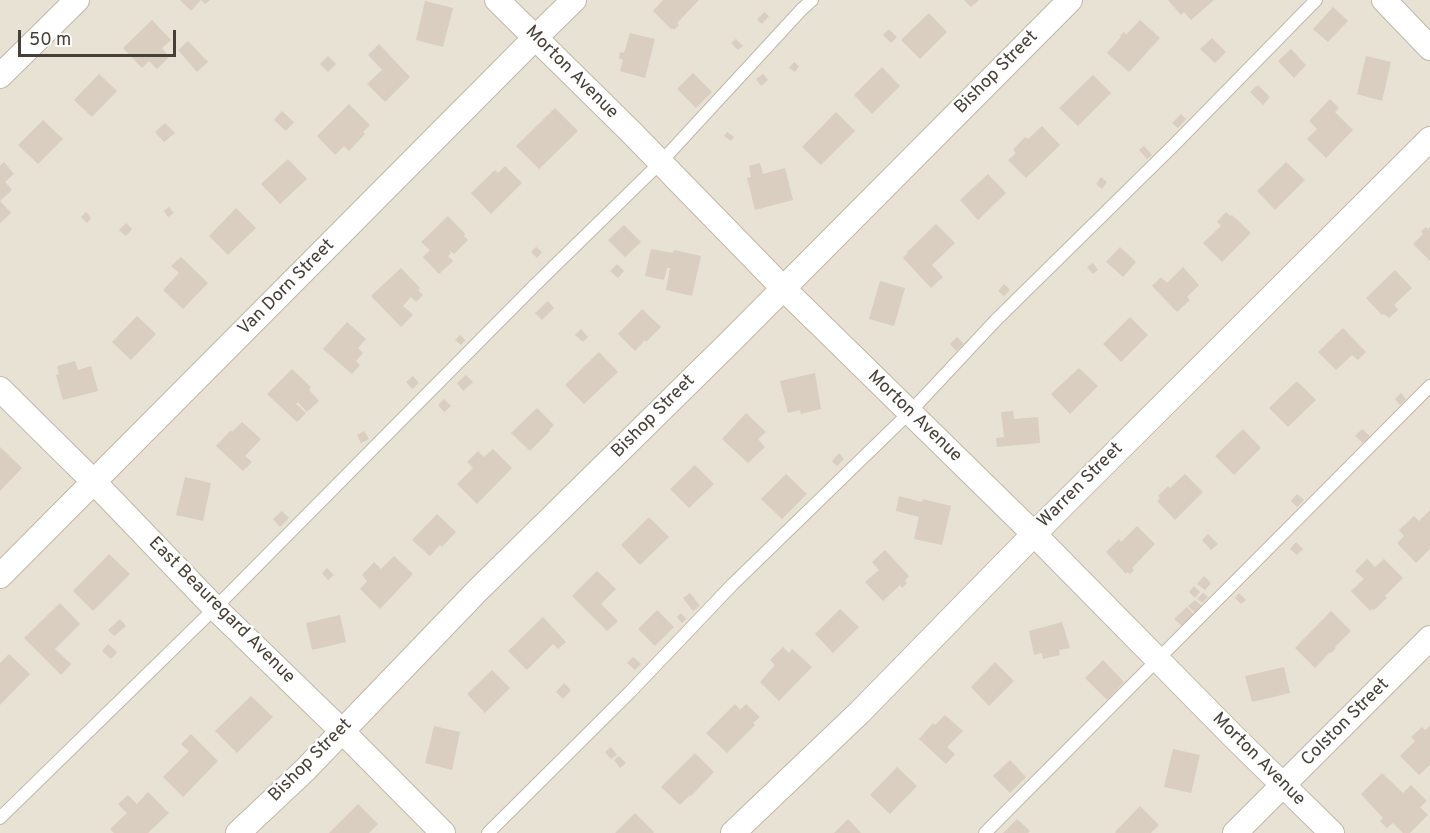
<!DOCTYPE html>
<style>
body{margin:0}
#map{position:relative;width:1430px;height:833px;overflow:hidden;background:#f4f0e7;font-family:Overpass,sans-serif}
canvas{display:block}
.scale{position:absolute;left:18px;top:30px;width:158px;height:27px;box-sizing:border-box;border:3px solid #474036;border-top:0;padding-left:8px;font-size:18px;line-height:21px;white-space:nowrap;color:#474036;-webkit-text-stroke:4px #fff;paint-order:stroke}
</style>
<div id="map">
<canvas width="1430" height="833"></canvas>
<div class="scale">50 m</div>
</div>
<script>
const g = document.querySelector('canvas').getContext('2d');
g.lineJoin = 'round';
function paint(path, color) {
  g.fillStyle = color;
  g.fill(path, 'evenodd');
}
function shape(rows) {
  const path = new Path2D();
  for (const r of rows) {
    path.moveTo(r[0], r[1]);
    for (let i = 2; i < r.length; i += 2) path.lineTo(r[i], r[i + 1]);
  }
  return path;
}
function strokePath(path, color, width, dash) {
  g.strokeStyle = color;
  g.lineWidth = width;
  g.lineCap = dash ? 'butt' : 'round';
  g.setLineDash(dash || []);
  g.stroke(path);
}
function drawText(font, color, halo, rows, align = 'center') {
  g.font = font + ' Overpass,sans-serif';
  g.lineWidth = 5;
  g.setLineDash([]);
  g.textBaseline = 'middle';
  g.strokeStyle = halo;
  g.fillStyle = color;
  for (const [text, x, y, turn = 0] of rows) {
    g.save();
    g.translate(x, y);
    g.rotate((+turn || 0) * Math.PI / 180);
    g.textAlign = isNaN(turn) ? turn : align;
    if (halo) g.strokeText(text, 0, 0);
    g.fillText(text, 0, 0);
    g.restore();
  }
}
paint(shape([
 [0,0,1430,0,1430,833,0,833]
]), '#e8e2d5');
paint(shape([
 [180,0,210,0,205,4,201,0,191,11],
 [663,0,699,0,677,23,679,25,674,30,672,28,671,29,653,11],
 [964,0,979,0,971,7],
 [1168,0,1214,0,1191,20,1184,12,1181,15],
 [425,1,453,8,443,47,416,40],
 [1333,7,1348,21,1328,42,1313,29],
 [764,12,769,16,762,24,757,20],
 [929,13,947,32,920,59,901,40],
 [152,20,171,40,162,48,169,57,157,69,149,61,142,68,123,48],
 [1140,20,1160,38,1129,72,1107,53,1121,37,1120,36,1124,32,1126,35],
 [889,29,897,37,891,43,883,35],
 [630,33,655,39,645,78,620,71,623,60,619,58,620,52,624,53],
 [1212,38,1226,52,1215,63,1200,49],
 [736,39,743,46,738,50,731,43],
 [188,41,208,62,197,72,178,50],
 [379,44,410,77,385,102,367,84,382,70,368,55],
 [1291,49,1306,65,1294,78,1278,61],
 [328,56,336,64,328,72,320,64],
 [1366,56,1391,62,1382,101,1357,94],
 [794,62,799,66,795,72,789,68],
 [882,67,900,86,872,114,854,95],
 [693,73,712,92,696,108,677,89],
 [99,74,117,91,92,117,74,100],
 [763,74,768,80,761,86,756,79],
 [1093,75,1111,93,1078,126,1059,108],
 [1258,85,1270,97,1263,105,1250,92],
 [1330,99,1339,108,1335,112,1353,130,1326,158,1307,139,1317,129,1309,121],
 [349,104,370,125,363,132,365,134,349,151,344,146,335,155,317,136],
 [555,108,578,131,539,169,516,146],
 [282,111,294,122,286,131,274,120],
 [836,112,855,131,821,165,802,147],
 [1181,114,1186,119,1178,128,1172,123],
 [43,120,63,139,38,164,18,145],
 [165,123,175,133,164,142,155,132],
 [1042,126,1060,145,1026,178,1008,160,1016,153,1013,150,1025,137,1028,139],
 [727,132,734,137,731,141,724,136],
 [1144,146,1152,155,1147,159,1139,150],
 [288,159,307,179,280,204,261,184],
 [4,162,14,174,5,182,12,190,0,201,0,166],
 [1286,162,1305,180,1275,210,1257,191],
 [760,163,763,174,785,168,793,200,755,210,747,178,751,177,749,166],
 [505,166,522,183,491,214,471,193,495,170,498,173],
 [988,174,1006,193,978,220,960,200],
 [1101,177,1107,182,1102,189,1096,184],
 [0,201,11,213,0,223],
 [169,207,174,213,168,217,164,211],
 [236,208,256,228,228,255,209,236],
 [86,212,91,218,87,223,81,217],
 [1226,212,1230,216,1232,215,1251,233,1222,262,1203,243,1221,226,1217,222],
 [448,216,465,234,464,236,468,240,454,254,449,250,451,253,448,256,453,261,439,274,423,257,430,250,421,242],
 [126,223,132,229,126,236,119,230],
 [936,224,955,243,932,265,943,277,931,288,903,258,908,253,907,252],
 [624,225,641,242,625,257,608,240],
 [1426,227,1428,229,1430,227,1430,261,1413,244,1423,234,1421,231],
 [536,247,542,252,537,258,531,252],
 [1120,247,1136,262,1123,277,1106,262],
 [651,249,673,253,674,250,701,256,692,296,666,290,670,268,667,268,664,280,645,276],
 [181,257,208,283,183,309,163,290,179,273,171,266],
 [1093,263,1098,270,1093,274,1087,267],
 [617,264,624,271,618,278,610,271],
 [1183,267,1199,285,1187,297,1190,300,1177,312,1152,286,1161,277,1167,283],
 [401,268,420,288,418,290,423,295,416,302,411,297,403,306,413,315,401,327,371,296],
 [1395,270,1412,288,1394,305,1398,310,1389,318,1384,314,1382,315,1366,298],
 [880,281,905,288,894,326,869,319],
 [1004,284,1010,290,1004,296,998,291],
 [548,301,554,308,542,320,535,313],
 [642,309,661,327,646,342,645,340,635,351,618,334],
 [137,316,156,334,131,360,112,342],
 [1130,317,1148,335,1121,362,1103,344],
 [347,322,366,339,358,348,363,353,356,361,360,365,352,374,323,349],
 [1343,328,1366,352,1358,360,1352,355,1336,370,1318,352],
 [581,329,588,337,583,342,575,335],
 [460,335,465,340,461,345,455,340],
 [957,337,964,344,956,351,950,344],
 [599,352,618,372,584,404,565,385],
 [75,361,78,370,91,366,98,391,63,400,56,375,59,374,57,366],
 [1079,368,1098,386,1070,414,1051,394],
 [292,369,311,387,309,390,319,401,307,412,298,402,296,404,306,413,297,422,267,394],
 [815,373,821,409,801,414,800,410,788,413,780,381],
 [466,375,473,382,463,391,457,383],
 [413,376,419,383,412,389,406,382],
 [1297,381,1316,400,1288,427,1269,408],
 [1401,393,1406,399,1400,405,1395,399],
 [444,399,451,406,444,412,438,405],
 [537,408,554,425,549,430,550,431,530,451,511,433],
 [1013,411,1014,419,1038,417,1040,443,997,447,996,438,1004,437,1001,412],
 [746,413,766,432,758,439,765,447,748,463,722,439],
 [242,422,261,439,245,456,252,462,243,471,216,446,231,430,232,432],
 [1243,429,1261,448,1234,475,1215,456],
 [1362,429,1370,436,1363,443,1355,436],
 [364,431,369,439,361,443,357,435],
 [0,447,22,468,0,491],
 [493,449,512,468,477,504,457,484,473,468,467,462,478,451,484,457],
 [839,453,844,459,837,466,832,461],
 [695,465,714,484,689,508,670,489],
 [786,474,807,494,782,519,761,499],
 [1185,474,1203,492,1175,520,1157,501,1160,498,1158,496,1168,486,1170,488],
 [185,477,211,483,203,521,176,515],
 [1297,494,1304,500,1297,507,1291,501],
 [899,496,922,502,923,499,951,506,942,545,914,539,919,517,896,511],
 [1430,510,1430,549,1416,563,1397,543,1404,536,1399,530,1414,516,1419,521],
 [282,511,289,518,280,527,273,519],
 [437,514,456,532,442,547,440,545,430,556,412,540],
 [649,517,669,537,640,565,621,545],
 [1137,526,1155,544,1132,568,1134,570,1130,574,1127,572,1126,574,1106,552,1119,539,1121,542],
 [1208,534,1218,544,1211,550,1202,540],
 [1296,542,1303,549,1297,555,1290,549],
 [885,550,909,576,905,581,907,583,902,588,900,585,883,601,865,582,879,570,872,562],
 [109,554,130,574,93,611,73,591],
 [394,556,413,574,380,609,360,589,367,581,362,575,374,562,381,569],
 [1367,559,1375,567,1384,559,1403,578,1385,596,1387,598,1374,610,1372,609,1370,611,1351,591,1364,579,1355,571],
 [327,568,334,575,328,580,322,573],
 [597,571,616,589,601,604,618,621,607,631,572,596],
 [1204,576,1211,583,1205,590,1197,584],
 [1194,586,1200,592,1195,598,1189,592],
 [690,593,700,606,693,611,683,598],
 [1203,593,1208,597,1202,603,1197,599],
 [1239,593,1246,600,1241,604,1235,598],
 [1195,600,1202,606,1195,613,1188,606],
 [60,603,80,624,55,649,71,664,61,675,24,638],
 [1187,607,1194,614,1182,626,1174,619],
 [840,609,859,627,833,653,815,634],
 [657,610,674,627,655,646,638,629],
 [1331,611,1351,631,1335,647,1336,648,1331,653,1330,652,1315,668,1295,648],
 [681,613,686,619,682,623,677,617],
 [340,615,346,642,312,650,306,623],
 [543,617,566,642,558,649,553,644,527,670,508,651],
 [120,619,126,626,114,636,108,630],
 [1062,622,1070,648,1059,650,1060,655,1043,659,1042,653,1034,655,1029,631],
 [108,644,117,652,111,659,102,651],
 [783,647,789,653,792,649,812,667,779,701,760,682,775,665,770,660],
 [9,654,30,674,0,705,0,663],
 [633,657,641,664,635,670,627,663],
 [1103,660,1124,682,1107,700,1085,678],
 [995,662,1014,681,989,706,971,687],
 [1284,667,1290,693,1252,702,1245,676],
 [492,670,510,688,485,713,467,694],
 [564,683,571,690,563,699,556,692],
 [251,696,273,717,237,753,215,731],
 [735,704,740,710,746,704,760,717,753,723,755,725,727,753,706,733],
 [945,715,963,731,947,747,955,754,946,764,919,739,933,723,935,725],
 [434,726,460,732,452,770,425,763],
 [1430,726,1430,765,1419,775,1400,756,1415,741,1411,737,1422,727,1425,730],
 [191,734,218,761,183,797,163,777,189,751,181,744],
 [611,747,617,755,611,759,605,752],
 [1173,749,1200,755,1191,793,1164,787],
 [695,753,714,772,691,796,690,795,680,805,661,787],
 [619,756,626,763,620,768,614,760],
 [1010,760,1026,777,1010,793,993,776],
 [897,767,917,786,890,814,870,795],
 [1382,773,1403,793,1411,785,1427,801,1420,807,1428,815,1410,833,1403,833,1393,823,1387,828,1380,821,1383,818,1361,794],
 [148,792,169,813,148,833,114,833,110,829,127,813,118,804,128,795,137,804],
 [358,804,378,824,369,833,329,833],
 [1140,806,1159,825,1151,833,1116,833,1115,832],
 [635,813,654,832,653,833,615,833],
 [848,819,861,833,834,833],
 [1017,819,1030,831,1028,833,1003,833]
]), '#d9cebf');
const service = shape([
 [0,818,215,608,535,285,660,163,802,9,812,0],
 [488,833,630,692,732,585,910,412,996,320,1174,145,1316,0],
 [985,833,1430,386]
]);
const minor = shape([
 [497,0,631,132,783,288,1034,534,1236,739,1332,833],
 [1384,0,1430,48],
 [0,76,77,0],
 [0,389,94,482,215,608,342,731,443,833],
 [0,576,535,38,574,0],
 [238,833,305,770,477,591,730,342,1070,0],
 [733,833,860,712,1034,534,1430,139],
 [1235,833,1430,638]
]);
strokePath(service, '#c0b8a9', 14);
strokePath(minor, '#c0b8a9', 26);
strokePath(service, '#fff', 12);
strokePath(minor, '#fff', 24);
drawText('18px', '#474036', '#fff', [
 ["Morton Avenue",571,73,45],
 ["Bishop Street",997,73,-45],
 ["Van Dorn Street",287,288,-45],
 ["Bishop Street",654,417,-45],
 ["Morton Avenue",914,417,44],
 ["Warren Street",1081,486,-45],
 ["East Beauregard Avenue",221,611,45],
 ["Colston Street",1346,723,-45],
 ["Morton Avenue",1258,760,45],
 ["Bishop Street",311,761,-45]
]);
</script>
